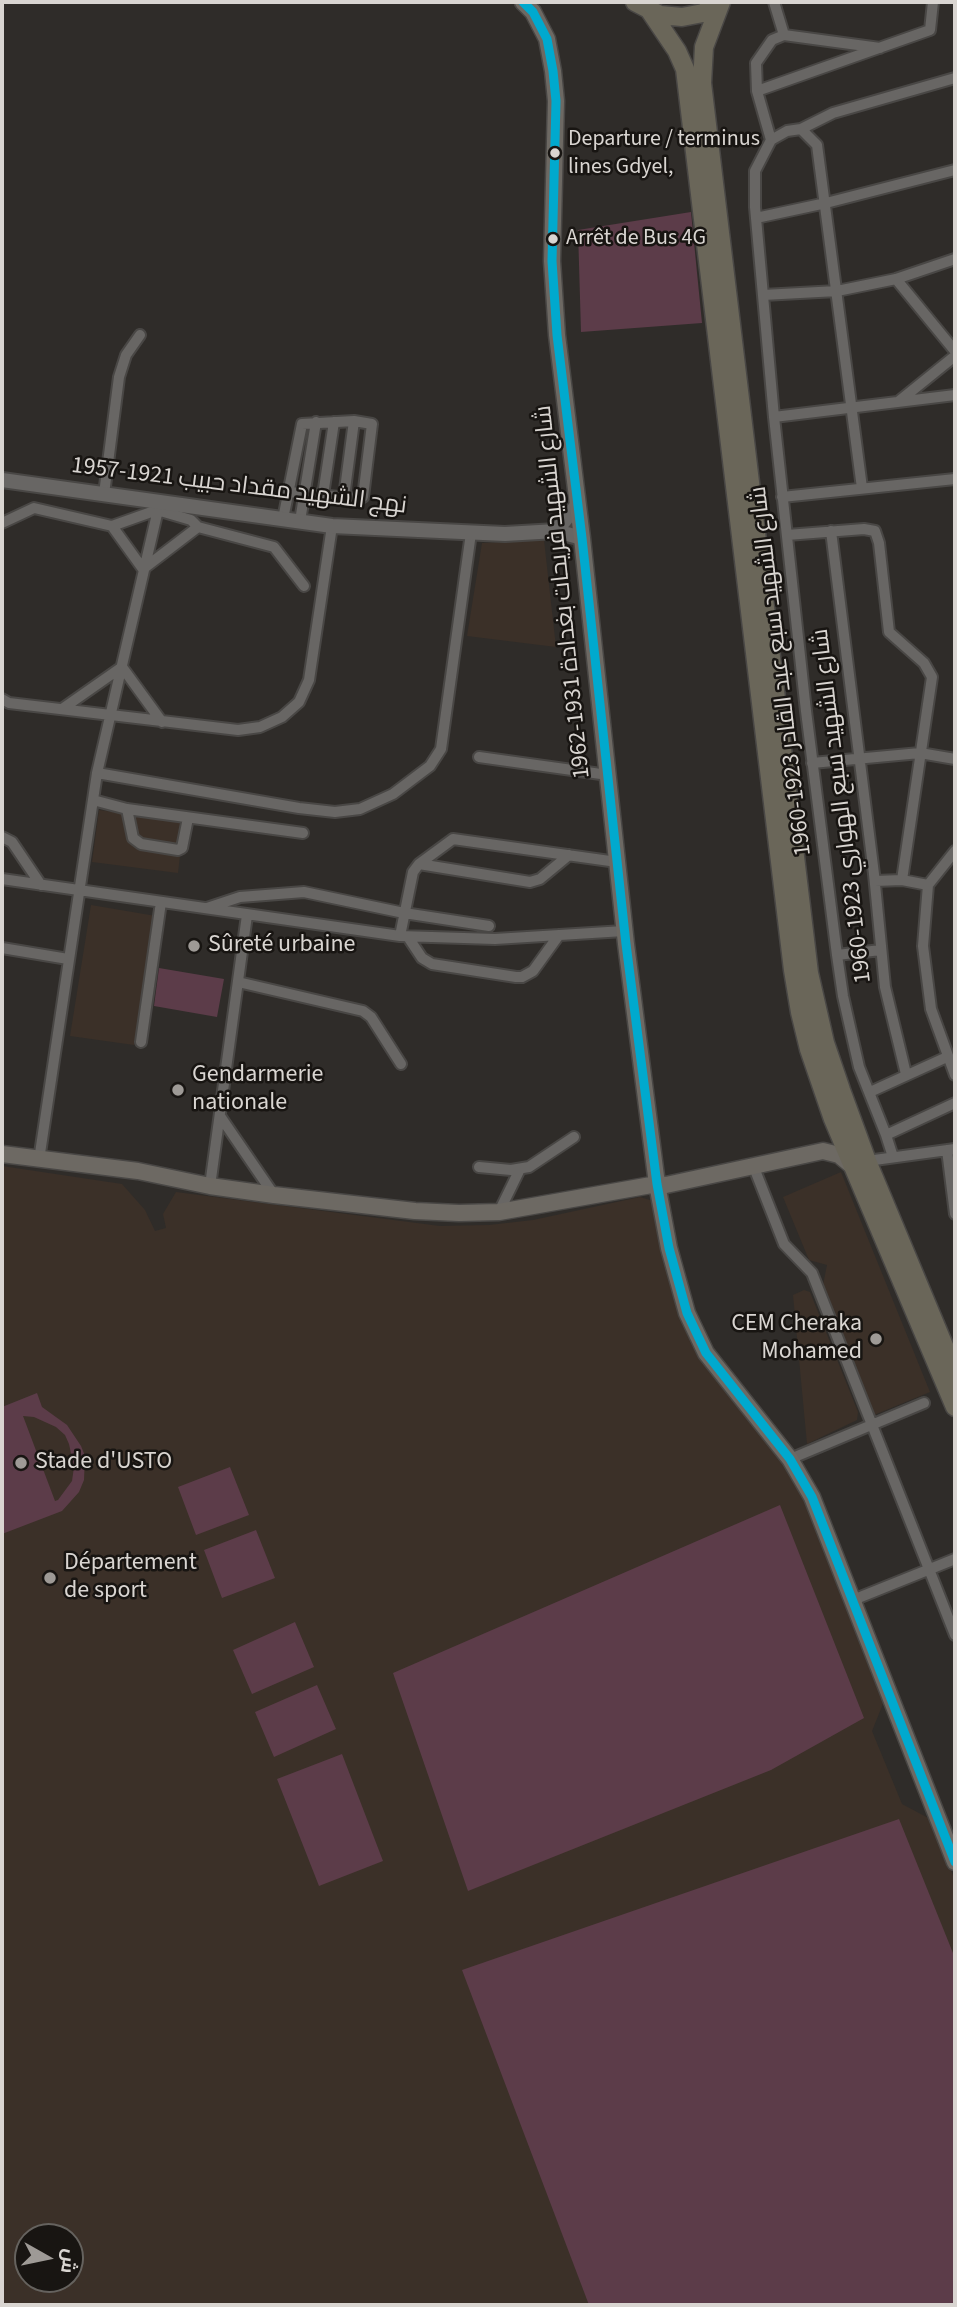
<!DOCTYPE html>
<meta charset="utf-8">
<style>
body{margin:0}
#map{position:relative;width:957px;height:2307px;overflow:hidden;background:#2f2c29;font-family:"Source Sans 3",Cairo,sans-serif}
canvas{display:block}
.frame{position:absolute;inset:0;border:4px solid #d9d5d1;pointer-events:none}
.north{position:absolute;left:14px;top:2223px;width:70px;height:70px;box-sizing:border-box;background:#181512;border:2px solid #65625e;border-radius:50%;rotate:99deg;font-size:19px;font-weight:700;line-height:28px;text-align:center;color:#d9d5d1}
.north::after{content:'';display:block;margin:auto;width:24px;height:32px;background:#9e9a96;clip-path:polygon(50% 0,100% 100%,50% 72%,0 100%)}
</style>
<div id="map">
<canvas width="957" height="2307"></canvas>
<div class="frame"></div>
<div class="north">ش</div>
</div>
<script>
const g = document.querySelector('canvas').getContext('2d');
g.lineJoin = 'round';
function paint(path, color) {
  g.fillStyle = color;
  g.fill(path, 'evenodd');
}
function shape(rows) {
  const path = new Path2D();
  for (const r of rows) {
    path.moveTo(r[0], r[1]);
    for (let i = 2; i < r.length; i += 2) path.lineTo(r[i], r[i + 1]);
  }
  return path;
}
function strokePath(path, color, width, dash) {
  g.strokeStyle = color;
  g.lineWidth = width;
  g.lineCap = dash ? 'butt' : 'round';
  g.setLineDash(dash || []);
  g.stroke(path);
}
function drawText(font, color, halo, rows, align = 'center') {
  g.font = font + ' "Source Sans 3",Cairo,sans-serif';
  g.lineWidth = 5;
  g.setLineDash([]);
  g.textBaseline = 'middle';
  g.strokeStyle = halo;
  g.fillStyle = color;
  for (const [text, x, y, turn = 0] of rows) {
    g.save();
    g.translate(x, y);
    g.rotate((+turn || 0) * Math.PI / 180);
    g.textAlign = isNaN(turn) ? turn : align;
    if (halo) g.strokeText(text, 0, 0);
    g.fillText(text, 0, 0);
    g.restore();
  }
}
paint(shape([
 [544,540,556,647,467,636,482,543],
 [99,810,184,822,178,873,92,862],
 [91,905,156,916,134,1045,70,1036],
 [2,1166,122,1184,145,1210,155,1231,166,1228,163,1214,176,1192,440,1226,489,1225,533,1220,640,1197,653,1201,698,1349,705,1366,781,1454,807,1500,885,1699,872,1731,902,1804,932,1820,955,1881,955,2305,2,2305],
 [28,2237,70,2237,70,2279,28,2279],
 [841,1172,930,1392,874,1415,823,1285,827,1265,809,1260,783,1197],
 [804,1290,810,1292,858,1412,857,1420,807,1444,793,1295]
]), '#3b3028');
paint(shape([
 [691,212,702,323,581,332,578,230],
 [159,968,224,979,217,1017,154,1006],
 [37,1393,42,1407,67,1425,81,1446,85,1456,84,1480,79,1492,62,1511,2,1534,2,1407],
 [23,1416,34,1417,56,1427,65,1435,69,1444,74,1467,72,1481,58,1500,55,1501],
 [230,1467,249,1515,196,1535,178,1487],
 [780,1505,864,1718,771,1770,468,1891,393,1673],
 [256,1530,275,1578,222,1598,204,1550],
 [295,1622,314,1667,252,1694,233,1650],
 [317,1685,336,1729,274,1757,255,1712],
 [342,1754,383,1861,319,1886,277,1779],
 [899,1819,955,1958,955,2305,589,2305,462,1970]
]), '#5c3c49');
const minor = shape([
 [774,2,784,35],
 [757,91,930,30,933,2],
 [801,129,817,145,862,488],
 [771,140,757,91,756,63,772,40,784,35,880,48],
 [756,218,826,203,955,170],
 [896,279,955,351],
 [763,295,837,291,896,279,955,259],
 [898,402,955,356],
 [774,417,955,395],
 [104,494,119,377,126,355,140,335],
 [323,495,334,422],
 [344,497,354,421],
 [782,497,955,479],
 [283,519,302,424,354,421,372,424,363,497,358,499,290,492],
 [300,521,316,422],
 [2,523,34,508,112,526,157,510,191,520,198,527],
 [112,526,143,569,198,527,274,547,304,586],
 [831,531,874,874,885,987,906,1074],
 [787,535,864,529,875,531,879,543,889,632,924,663,932,677,902,880],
 [2,699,9,703,238,730,260,727,282,717,299,702,309,680,332,526],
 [62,709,122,667,162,722],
 [479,757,608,775],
 [812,763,920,753,955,759],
 [97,773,299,808,335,812,360,809,393,794,430,766,441,749,471,533],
 [93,800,127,809,303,833],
 [127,809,133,838,141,844,178,850,182,848,188,818],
 [2,837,12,842,41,885],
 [955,851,928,885,923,946,931,1009,955,1075],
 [419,864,530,882,540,879,569,855],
 [2,879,400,936,495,939,624,931],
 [875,881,902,880,928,885],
 [207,908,240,897,304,892,404,913,489,926],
 [400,936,413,872,419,864,453,839,617,862],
 [408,937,422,958,432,964,516,977,522,977,533,971,559,935],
 [2,948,68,959],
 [837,955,881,950],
 [238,982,363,1011,371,1017,401,1064],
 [141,1042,161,902],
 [870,1092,947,1057],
 [220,1116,274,1195],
 [886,1135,955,1103],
 [947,1150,955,1214],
 [893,1157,886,1135,859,1067,843,996,837,955,806,711,774,417,755,207,755,171,771,140,787,131,801,129,833,113,955,78],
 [39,1160,97,773,160,501],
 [867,1161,955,1149],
 [753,1165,784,1244,812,1273,955,1635],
 [479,1167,511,1170,529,1167,574,1137],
 [210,1186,247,915],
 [499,1212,520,1169],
 [790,1459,924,1403],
 [853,1600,955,1559]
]);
const tertiary = shape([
 [2,480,332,526,505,534,556,531,582,538],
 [556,531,578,504]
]);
const secondary = shape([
 [523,2,533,12,547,39,553,71,556,101,552,261,557,335,582,538,626,944,657,1184,669,1248,687,1313,706,1353,790,1459,812,1497,955,1862],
 [2,1154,138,1171,210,1186,274,1195,415,1211,459,1213,499,1212,657,1184,666,1185,823,1151,839,1155,851,1165]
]);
const trunk = shape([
 [635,2,660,15,682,17,703,13,721,2],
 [721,2,704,47,702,83,809,973,825,1043,841,1090,867,1161,955,1372],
 [650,11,677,51,685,69,793,970,800,1012,809,1049,833,1119,955,1407]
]);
strokePath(minor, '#494745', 14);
strokePath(tertiary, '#494745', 18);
strokePath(secondary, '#494745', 19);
strokePath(trunk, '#494745', 21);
strokePath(minor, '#686664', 10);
strokePath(tertiary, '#686664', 14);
strokePath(secondary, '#6d6963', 16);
strokePath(trunk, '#6a6659', 18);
strokePath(shape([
 [523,2,533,12,547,39,553,71,556,101,552,261,557,335,582,538,626,944,657,1184,669,1248,687,1313,706,1353,790,1459,812,1497,955,1862]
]), '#00a9ce', 9);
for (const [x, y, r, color] of [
 [555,153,6,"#d9d5d1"],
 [553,239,6,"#d9d5d1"],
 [194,946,7,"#9e9a96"],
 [178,1090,7,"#9e9a96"],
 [876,1339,7,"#9e9a96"],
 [21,1463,7,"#9e9a96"],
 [50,1578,7,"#9e9a96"]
]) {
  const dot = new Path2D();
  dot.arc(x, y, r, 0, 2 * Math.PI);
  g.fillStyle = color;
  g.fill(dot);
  strokePath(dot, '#181512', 2.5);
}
drawText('22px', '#d9d5d1', '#181512', [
 ["Departure / terminus",568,140],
 ["lines Gdyel,",568,168],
 ["Arrêt de Bus 4G",566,239]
], 'left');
drawText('24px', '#d9d5d1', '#181512', [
 ["نهج الشهيد مقداد حبيب 1921-1957",239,487,7],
 ["شارع الشهيد فريحات بغدادة 1931-1962",564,592,-96],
 ["شارع الشهيد سبع عبد القادر 1923-1960",782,671,-97],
 ["شارع الشهيد سبع الهواري 1923-1960",843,806,-97]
]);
drawText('24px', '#d9d5d1', '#181512', [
 ["Sûreté urbaine",208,946],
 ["Gendarmerie",192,1076],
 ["nationale",192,1104],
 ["CEM Cheraka",862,1325,"right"],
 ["Mohamed",862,1353,"right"],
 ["Stade d'USTO",35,1463],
 ["Département",64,1564],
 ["de sport",64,1592]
], 'left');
</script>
